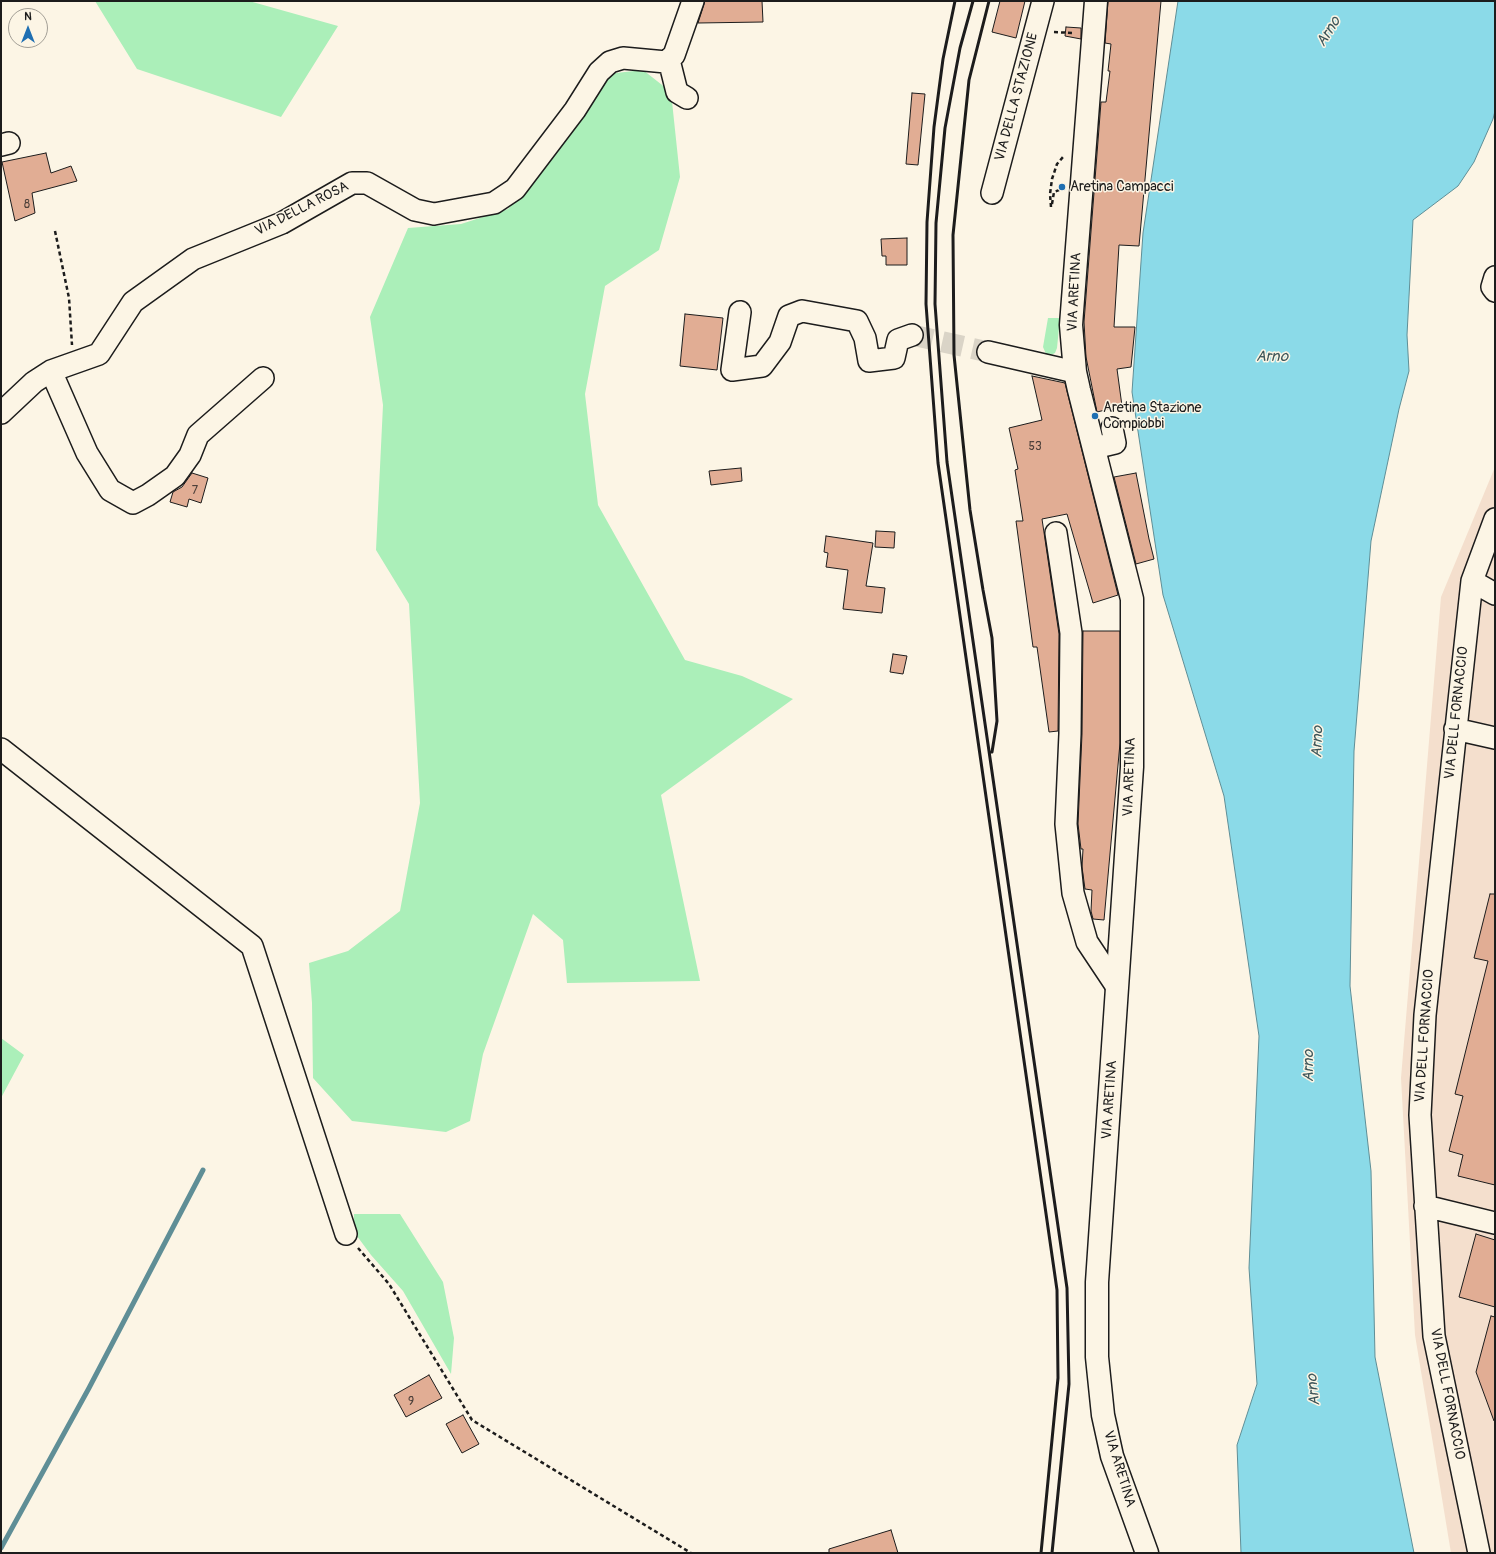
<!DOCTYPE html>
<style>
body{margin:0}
#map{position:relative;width:1496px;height:1554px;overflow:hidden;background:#fcf5e5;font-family:Pangolin,sans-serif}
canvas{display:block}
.frame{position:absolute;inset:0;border:2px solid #1c1c1c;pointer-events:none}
.north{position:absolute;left:8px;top:8px;width:40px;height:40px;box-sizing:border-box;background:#fcf5e5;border:1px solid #a29e95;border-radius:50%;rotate:0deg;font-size:11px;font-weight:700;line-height:16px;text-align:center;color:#1c1c1c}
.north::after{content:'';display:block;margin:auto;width:14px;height:18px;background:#1f6fb2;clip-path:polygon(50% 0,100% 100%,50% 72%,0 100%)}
</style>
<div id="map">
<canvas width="1496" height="1554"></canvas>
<div class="frame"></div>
<div class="north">N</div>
</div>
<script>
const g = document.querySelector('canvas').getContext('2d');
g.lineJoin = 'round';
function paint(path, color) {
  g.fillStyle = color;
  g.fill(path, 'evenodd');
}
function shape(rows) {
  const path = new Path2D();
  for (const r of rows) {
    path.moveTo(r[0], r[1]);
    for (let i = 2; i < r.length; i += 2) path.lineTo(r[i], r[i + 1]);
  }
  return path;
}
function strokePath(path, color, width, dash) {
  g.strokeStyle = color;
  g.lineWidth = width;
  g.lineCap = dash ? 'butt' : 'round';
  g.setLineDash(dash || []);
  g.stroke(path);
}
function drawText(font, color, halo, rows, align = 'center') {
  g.font = font + ' Pangolin,sans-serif';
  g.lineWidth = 3;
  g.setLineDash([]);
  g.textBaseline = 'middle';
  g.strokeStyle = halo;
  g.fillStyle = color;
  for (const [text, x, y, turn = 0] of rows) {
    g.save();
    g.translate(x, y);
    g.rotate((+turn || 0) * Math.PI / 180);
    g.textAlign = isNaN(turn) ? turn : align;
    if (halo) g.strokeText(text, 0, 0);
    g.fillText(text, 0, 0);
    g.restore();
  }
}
paint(shape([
 [1495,467,1495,1553,1451,1553,1415,1335,1401,1078,1441,597]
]), '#f4dfcd');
paint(shape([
 [95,1,249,1,338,26,281,117,137,69],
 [643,70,671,92,680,177,659,250,605,286,585,394,598,505,685,660,742,676,793,699,661,795,700,981,567,983,563,940,533,914,483,1054,470,1121,446,1132,352,1121,313,1078,312,1003,309,963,348,951,400,911,420,803,409,604,376,550,383,405,370,317,408,228,461,224,508,209,563,142,607,74],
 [1048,318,1060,318,1057,348,1055,353,1051,355,1046,354,1043,347],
 [1,1038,24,1055,1,1098],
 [354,1214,400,1214,443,1282,454,1338,451,1374,403,1291,371,1255,354,1232]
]), '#abefb9');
const water = shape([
 [1178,1,1495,1,1495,111,1493,119,1474,162,1458,186,1413,220,1407,335,1409,371,1399,409,1371,541,1354,751,1350,986,1371,1171,1375,1357,1414,1553,1241,1553,1237,1445,1257,1384,1249,1268,1259,1036,1224,796,1163,595,1132,392,1143,233,1178,1]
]);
paint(water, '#8bdae8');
strokePath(water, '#5f8e96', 1);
strokePath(shape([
 [1,1548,89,1388,203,1170]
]), '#5f8e96', 5);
const building = shape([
 [705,1,762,1,763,22,698,23,705,1],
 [1000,1,1025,1,1016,38,992,32,1000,1],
 [1108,1,1161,1,1139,246,1119,245,1114,327,1135,327,1131,367,1117,369,1122,406,1097,412,1086,357,1084,322,1101,102,1106,102,1110,71,1108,71,1111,44,1105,43,1108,1],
 [1066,27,1081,28,1081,39,1065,36,1066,27],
 [912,93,925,94,918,165,906,164,912,93],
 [46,153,51,173,71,166,77,181,32,193,35,213,15,221,2,162,46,153],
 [907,238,907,265,886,265,886,256,882,256,881,239,907,238],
 [685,314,723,318,717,370,680,366,685,314],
 [1032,376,1065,383,1118,595,1093,603,1067,514,1042,519,1059,634,1058,731,1049,732,1037,647,1033,647,1016,521,1023,521,1015,470,1018,469,1009,428,1042,420,1032,376],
 [741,468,742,481,711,485,709,471,741,468],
 [192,473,208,478,201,503,189,499,187,507,170,502,173,492,182,487,192,473],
 [1136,473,1149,539,1154,559,1136,564,1114,477,1136,473],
 [876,531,895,532,894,548,875,547,876,531],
 [826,536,873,543,866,586,885,588,882,613,843,609,848,570,826,567,828,553,824,552,826,536],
 [1083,631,1120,631,1120,743,1104,920,1093,919,1091,911,1092,890,1085,889,1082,867,1083,849,1081,849,1078,824,1082,734,1083,631],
 [893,654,907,656,903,674,890,672,893,654],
 [1490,894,1495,894,1495,1185,1458,1176,1463,1155,1449,1151,1463,1096,1455,1094,1488,961,1474,958,1490,894],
 [1476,1234,1495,1240,1495,1307,1459,1297,1476,1234],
 [1491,1316,1495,1317,1495,1420,1494,1421,1476,1372,1491,1316],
 [429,1375,442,1398,406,1417,394,1395,429,1375],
 [463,1415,479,1444,462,1453,446,1424,463,1415],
 [891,1530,898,1553,829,1553,829,1549,891,1530]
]);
paint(building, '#e1ad94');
strokePath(building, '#1c1c1c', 1);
strokePath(shape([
 [912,335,988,352]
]), '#dad4c7', 21, [21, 10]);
const minor = shape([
 [669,60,677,92,687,98],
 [1,145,9,143],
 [992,193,1043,1],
 [1495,277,1492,287,1495,291],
 [740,312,732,370,762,366,780,342,789,316,802,311,857,321,865,338,869,361,894,358,898,340,912,335],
 [988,352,1075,372],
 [51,371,87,453,110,490,133,503,148,495,175,476,190,455,198,435,263,378],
 [1,413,34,382,51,371,99,354,133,302,193,259,282,223,352,183,367,183,415,210,434,214,494,203,515,189,575,110,599,72,610,62,623,58,666,62,674,55,693,1],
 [1094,448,1115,443,1112,428],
 [1056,533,1071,633,1070,734,1066,824,1073,893,1087,942,1117,987],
 [1472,581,1495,594],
 [1455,729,1495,738],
 [1,749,252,946,346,1234],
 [1425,1206,1495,1223],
 [1479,1553,1434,1336,1420,1115,1425,1015,1472,581,1495,519]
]);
const major = shape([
 [1096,1,1071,325,1075,372,1079,390,1132,599,1132,767,1097,1282,1097,1357,1103,1415,1112,1456,1147,1553]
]);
strokePath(minor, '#1c1c1c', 24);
strokePath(major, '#1c1c1c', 25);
strokePath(shape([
 [1054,32,1072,33],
 [1052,204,1054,192,1062,189],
 [1051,207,1050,194,1052,179,1057,164,1063,157],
 [55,231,69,298,72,345],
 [358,1248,389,1284,472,1420,691,1553]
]), '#1c1c1c', 2.5, [4, 3]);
strokePath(minor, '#fcf5e5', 21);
strokePath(major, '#fcf5e5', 22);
strokePath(shape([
 [955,1,943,59,934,127,927,222,926,304,938,463,1057,1290,1058,1378,1041,1553],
 [973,1,960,48,945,128,936,223,935,304,947,462,1067,1288,1069,1384,1052,1553],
 [989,1,969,80,953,235,954,355,970,510,983,590,992,638,997,721,992,752]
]), '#1c1c1c', 3);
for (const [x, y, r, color] of [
 [1062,187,4,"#1f6fb2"],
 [1095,416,4,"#1f6fb2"]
]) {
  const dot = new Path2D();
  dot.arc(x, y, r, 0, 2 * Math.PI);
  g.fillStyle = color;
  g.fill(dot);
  strokePath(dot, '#fcf5e5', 1.5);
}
drawText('12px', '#4d403a', null, [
 ["8",27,205],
 ["53",1035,447],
 ["7",195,491],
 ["9",411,1402]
]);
drawText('14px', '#1c1c1c', '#fcf5e5', [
 ["VIA DELLA STAZIONE",1017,97,-75],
 ["VIA DELLA ROSA",302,209,-27],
 ["VIA ARETINA",1075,292,-87],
 ["VIA DELL FORNACCIO",1457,713,-84],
 ["VIA ARETINA",1130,777,-88],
 ["VIA DELL FORNACCIO",1425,1036,-86],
 ["VIA ARETINA",1110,1100,-86],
 ["VIA DELL FORNACCIO",1447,1394,79],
 ["VIA ARETINA",1119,1469,73]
]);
drawText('14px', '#1c1c1c', '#fcf5e5', [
 ["Aretina Campacci",1070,187],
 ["Aretina Stazione",1103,408],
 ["Compiobbi",1103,424]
], 'left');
drawText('italic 15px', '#3d5559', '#fcf5e5', [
 ["Arno",1329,32,-58],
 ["Arno",1272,357],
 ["Arno",1318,742,-88],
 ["Arno",1309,1066,-90],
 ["Arno",1314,1390,-96]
]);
</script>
